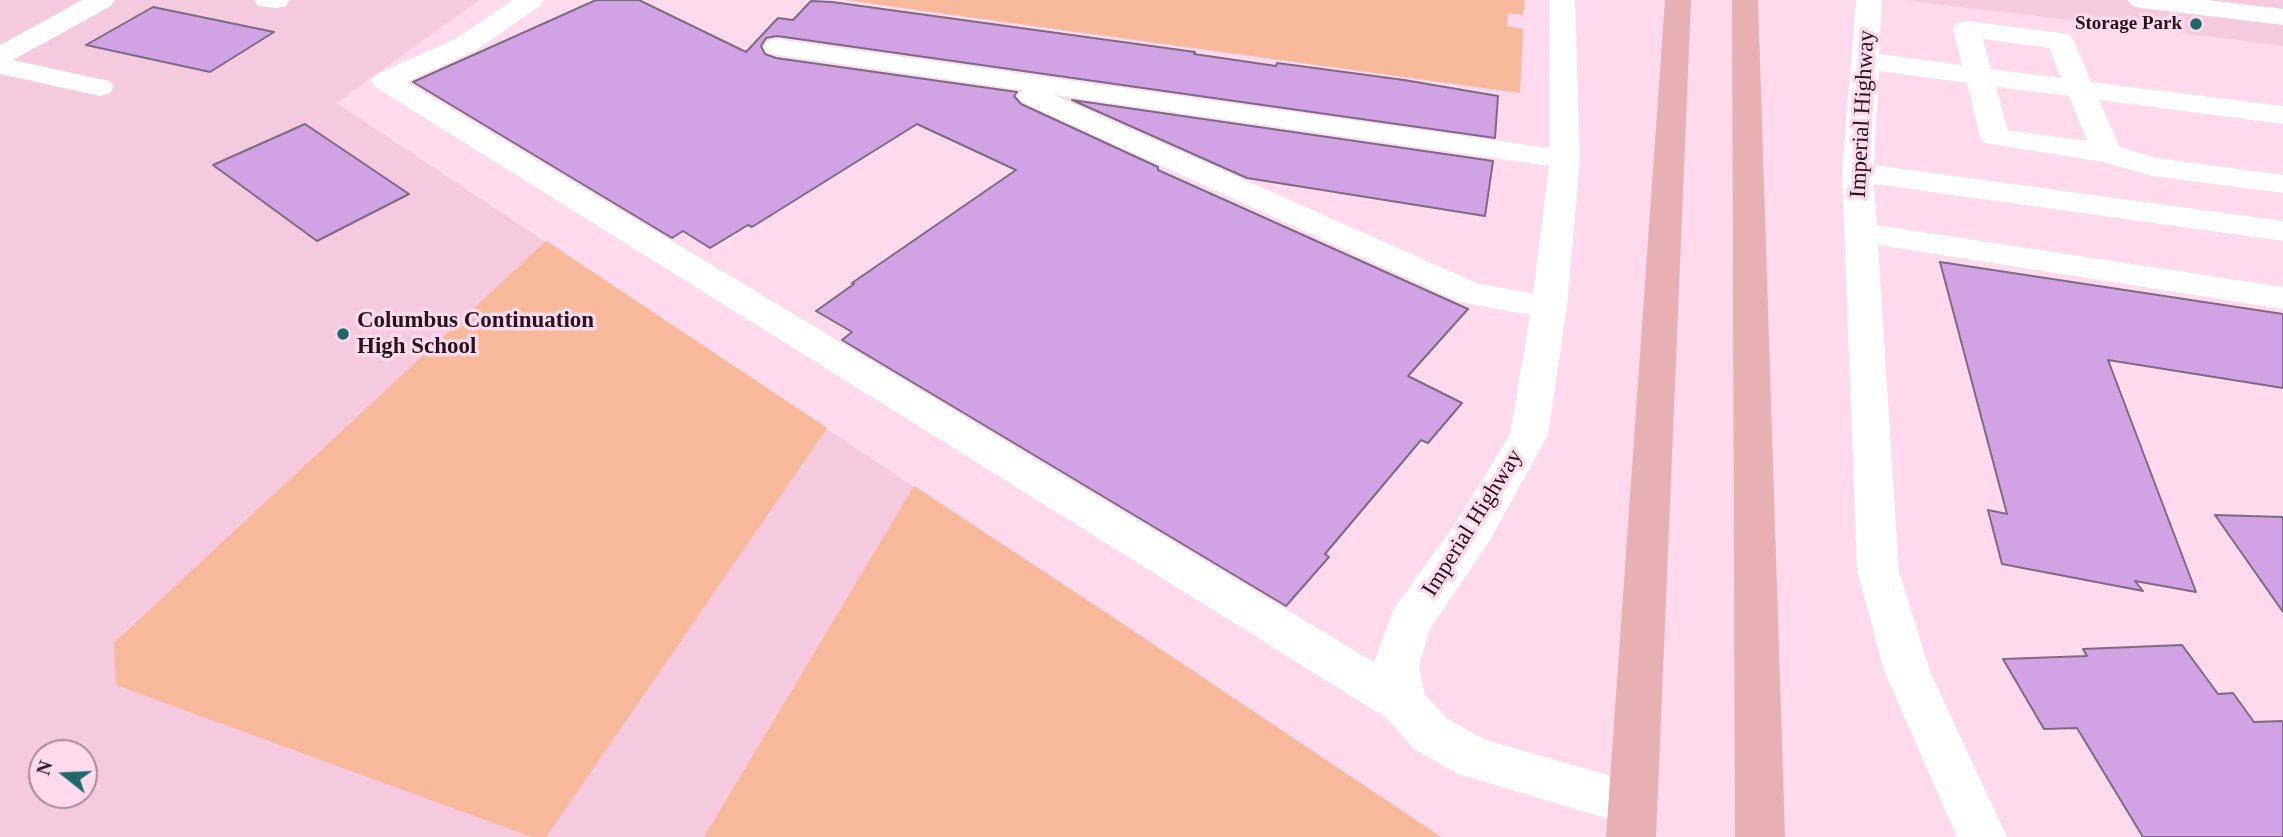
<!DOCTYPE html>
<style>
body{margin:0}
#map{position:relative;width:2283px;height:837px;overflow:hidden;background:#fedaec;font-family:Georgia,serif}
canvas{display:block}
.north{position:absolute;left:28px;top:739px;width:70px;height:70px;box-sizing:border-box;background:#fedaec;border:2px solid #a68c99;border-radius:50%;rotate:288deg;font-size:19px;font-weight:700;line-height:28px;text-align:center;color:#23171d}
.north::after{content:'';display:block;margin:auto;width:24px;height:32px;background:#1d6969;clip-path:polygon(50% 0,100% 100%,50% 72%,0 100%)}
</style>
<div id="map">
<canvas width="2283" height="837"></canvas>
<div class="north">N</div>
</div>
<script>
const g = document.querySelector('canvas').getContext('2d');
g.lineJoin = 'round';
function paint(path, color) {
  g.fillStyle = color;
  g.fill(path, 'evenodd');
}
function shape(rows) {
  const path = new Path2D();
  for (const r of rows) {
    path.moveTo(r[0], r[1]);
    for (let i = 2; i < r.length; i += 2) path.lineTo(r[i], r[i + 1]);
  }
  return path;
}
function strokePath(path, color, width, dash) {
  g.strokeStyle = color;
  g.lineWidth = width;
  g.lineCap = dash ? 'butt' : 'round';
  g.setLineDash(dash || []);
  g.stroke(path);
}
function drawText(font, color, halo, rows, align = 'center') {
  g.font = font + ' Georgia,serif';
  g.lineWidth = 7;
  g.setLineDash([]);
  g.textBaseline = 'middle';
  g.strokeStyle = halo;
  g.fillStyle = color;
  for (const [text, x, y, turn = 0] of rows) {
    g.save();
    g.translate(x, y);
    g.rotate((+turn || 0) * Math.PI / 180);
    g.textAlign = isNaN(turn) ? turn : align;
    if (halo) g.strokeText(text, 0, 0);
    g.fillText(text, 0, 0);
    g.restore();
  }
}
paint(shape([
 [0,0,479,0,336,103,1441,837,0,837],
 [42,753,84,753,84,795,42,795],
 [1904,0,2283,0,2283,46,2231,39]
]), '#f5cadf');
paint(shape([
 [845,0,1525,0,1523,15,1508,13,1507,26,1523,29,1520,93],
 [546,241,827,428,546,837,532,837,116,685,114,643],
 [914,486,1102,610,1441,837,704,837]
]), '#f7b999');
const building = shape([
 [596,0,639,0,746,52,778,18,793,20,811,1,832,2,1195,52,1194,54,1276,66,1277,63,1404,80,1498,96,1495,138,777,36,766,38,761,46,765,54,776,58,1017,92,1014,96,1021,104,1158,167,1158,170,1468,309,1408,376,1462,403,1428,443,1421,440,1325,554,1329,557,1286,606,842,340,852,332,816,311,854,284,852,283,1016,170,917,124,752,227,748,225,710,248,683,231,672,238,413,82,596,0],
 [153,7,274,32,210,72,86,45,153,7],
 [1072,100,1493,161,1485,216,1247,178,1072,100],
 [305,124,409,194,317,241,213,165,305,124],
 [1940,262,2283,314,2283,388,2108,360,2196,592,2135,581,2143,591,2002,564,1988,510,2007,514,1940,262],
 [2215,515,2283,517,2283,612,2215,515],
 [2182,645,2218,694,2233,693,2254,722,2283,721,2283,837,2143,837,2077,728,2044,729,2003,659,2087,656,2083,649,2182,645]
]);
paint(building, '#d1a2e4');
strokePath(building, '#7d6a85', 2);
paint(shape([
 [82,0,115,0,111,6,13,60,110,81,114,87,110,93,100,96,0,74,0,45,82,0],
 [254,0,290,0,286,6,277,8,258,6,254,0],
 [513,0,544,0,540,6,475,51,407,82,1374,662,1393,610,1459,518,1510,434,1530,315,1459,302,1022,102,1017,96,1021,90,777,55,767,53,763,47,767,41,777,39,1549,148,1549,0,1575,0,1580,159,1567,307,1548,435,1489,542,1430,629,1419,666,1425,695,1448,719,1486,740,1650,787,1657,803,1650,819,1632,826,1458,774,1414,749,1386,718,375,87,371,81,375,75,455,39,513,0],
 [1054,95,1549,166,1533,293,1479,284,1054,95],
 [1856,0,1882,0,1879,54,1962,65,1953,29,1957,23,1967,21,2060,33,2070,35,2074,41,2091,82,2283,106,2283,124,2099,100,2120,147,2156,158,2283,175,2283,193,2152,176,2103,162,1984,143,1980,137,1967,83,1879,71,1874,165,2283,221,2283,241,1874,184,1877,225,2283,287,2283,309,1878,245,1899,571,1930,671,2007,837,1957,837,1884,671,1857,571,1842,172,1856,0],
 [1983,39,2049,48,2061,78,1991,69,1983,39],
 [1996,87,2069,96,2087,141,2008,130,1996,87],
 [2128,0,2207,0,2283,9,2283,25,2141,8,2132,6,2128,0]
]), '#fff');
paint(shape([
 [1665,0,1691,0,1656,837,1606,837,1665,0],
 [1732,0,1758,0,1785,837,1735,837,1732,0]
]), '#e7b1b3');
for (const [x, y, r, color] of [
 [2196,24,7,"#1d6969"],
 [343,334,7,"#1d6969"]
]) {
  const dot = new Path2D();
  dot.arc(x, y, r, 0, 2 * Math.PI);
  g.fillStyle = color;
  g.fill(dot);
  strokePath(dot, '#fedaec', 2.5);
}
drawText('bold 19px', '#23171d', '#fedaec', [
 ["Storage Park",2182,24]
], 'right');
drawText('23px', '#23171d', '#fedaec', [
 ["Imperial Highway",1863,114,-87],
 ["Imperial Highway",1473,523,-58]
]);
drawText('bold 23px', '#23171d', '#fedaec', [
 ["Columbus Continuation",357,321],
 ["High School",357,347]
], 'left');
</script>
